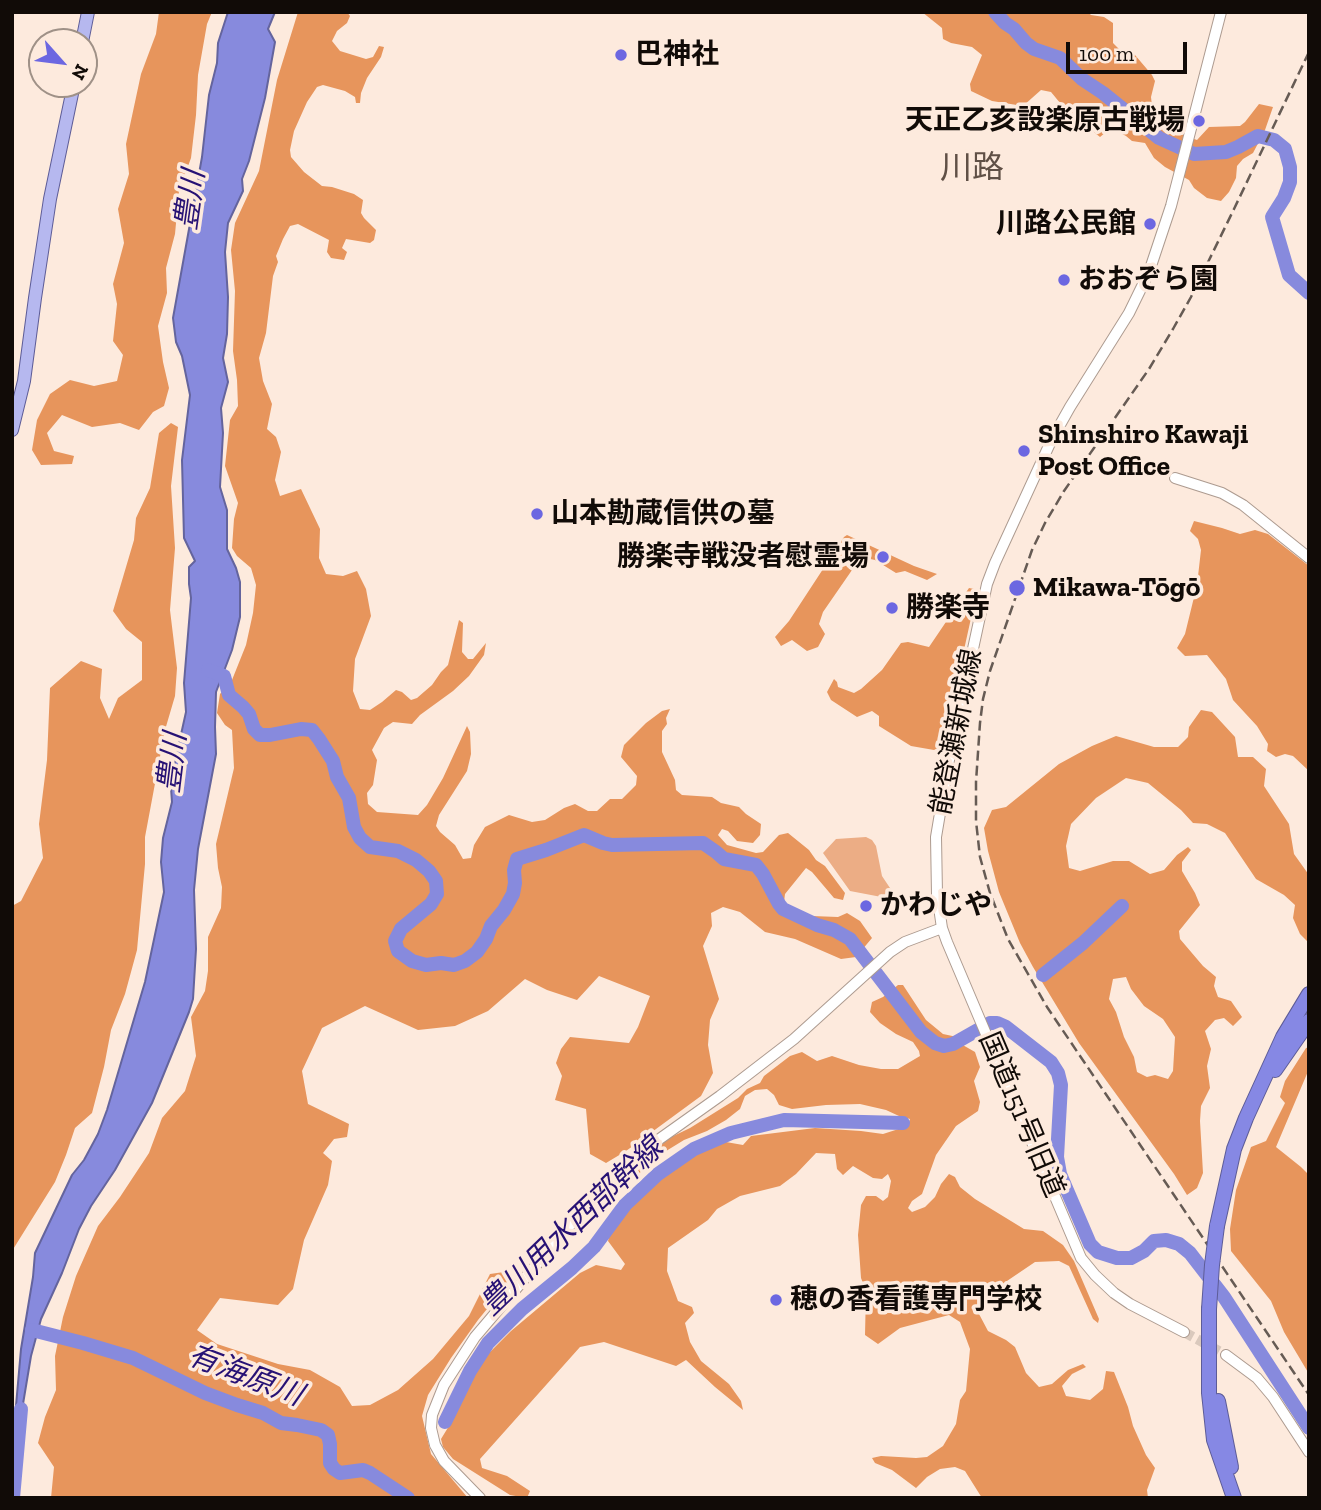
<!DOCTYPE html>
<meta charset="utf-8">
<style>
body{margin:0}
#map{position:relative;width:1321px;height:1510px;overflow:hidden;background:#fdeadd;font-family:"Zilla Slab",serif}
canvas{display:block}
.frame{position:absolute;inset:0;border:14px solid #110b07;pointer-events:none}
.north{position:absolute;left:28px;top:28px;width:70px;height:70px;box-sizing:border-box;background:#fdeadd;border:2px solid #9f9187;border-radius:50%;rotate:118deg;font-size:19px;font-weight:700;line-height:28px;text-align:center;color:#110b07}
.north::after{content:'';display:block;margin:auto;width:24px;height:32px;background:#6c67e1;clip-path:polygon(50% 0,100% 100%,50% 72%,0 100%)}
.scale{position:absolute;left:1066px;top:42px;width:121px;height:32px;box-sizing:border-box;border:4px solid #110b07;border-top:0;padding-left:9px;font-size:21px;line-height:24px;white-space:nowrap;color:#110b07;-webkit-text-stroke:5px #fdeadd;paint-order:stroke}
</style>
<div id="map">
<canvas width="1321" height="1510"></canvas>
<div class="frame"></div>
<div class="north">N</div>
<div class="scale">100 m</div>
</div>
<script>
const g = document.querySelector('canvas').getContext('2d');
g.lineJoin = 'round';
function paint(path, color) {
  g.fillStyle = color;
  g.fill(path, 'evenodd');
}
function shape(rows) {
  const path = new Path2D();
  for (const r of rows) {
    path.moveTo(r[0], r[1]);
    for (let i = 2; i < r.length; i += 2) path.lineTo(r[i], r[i + 1]);
  }
  return path;
}
function strokePath(path, color, width, dash) {
  g.strokeStyle = color;
  g.lineWidth = width;
  g.lineCap = dash ? 'butt' : 'round';
  g.setLineDash(dash || []);
  g.stroke(path);
}
function drawText(font, color, halo, rows, align = 'center') {
  g.font = font + ' "Zilla Slab","Noto Sans JP",serif';
  g.lineWidth = 7;
  g.setLineDash([]);
  g.textBaseline = 'middle';
  g.strokeStyle = halo;
  g.fillStyle = color;
  for (const [text, x, y, turn = 0] of rows) {
    g.save();
    g.translate(x, y);
    g.rotate((+turn || 0) * Math.PI / 180);
    g.textAlign = isNaN(turn) ? turn : align;
    if (halo) g.strokeText(text, 0, 0);
    g.fillText(text, 0, 0);
    g.restore();
  }
}
paint(shape([
 [866,837,872,840,876,846,882,876,894,894,892,899,850,891,823,853,836,839]
]), '#ecad85');
paint(shape([
 [159,12,212,12,207,24,198,75,196,115,191,158,179,191,175,234,166,268,167,293,158,326,163,362,169,388,164,406,153,412,139,430,120,423,92,427,62,415,47,433,54,451,74,456,72,464,41,465,32,450,37,420,50,394,70,380,94,386,117,381,123,355,113,341,117,304,113,284,124,243,118,209,129,174,126,144,141,74,156,34],
 [298,12,347,12,350,16,347,23,337,31,332,41,340,51,366,59,373,57,379,46,384,47,381,57,367,78,361,93,360,103,356,103,355,97,345,91,323,85,317,87,307,102,294,131,290,150,291,157,304,172,322,186,332,187,354,194,363,200,361,213,364,218,376,230,374,240,370,243,346,239,342,248,347,252,344,260,331,258,327,252,329,240,298,224,290,226,283,239,276,256,278,262,273,276,266,333,259,358,263,381,272,404,267,429,276,437,281,452,275,480,280,496,301,489,320,529,319,558,326,574,343,576,357,571,366,589,371,616,355,659,353,691,360,709,370,710,382,702,396,690,402,692,411,700,417,698,432,685,441,672,448,665,459,620,463,623,462,652,468,659,473,659,486,643,484,655,469,676,453,691,420,715,412,724,393,722,384,728,372,750,377,760,373,785,367,793,368,804,377,812,418,815,427,805,443,778,467,726,470,732,471,754,467,771,439,815,436,826,440,832,455,845,463,859,471,858,474,845,485,827,509,815,532,822,545,820,564,808,575,804,588,811,597,811,610,799,622,799,636,785,637,776,621,757,624,745,646,723,662,711,670,709,666,718,667,724,662,731,662,752,675,780,676,790,682,795,712,797,721,803,739,807,746,814,761,824,760,835,753,843,737,841,728,831,722,829,718,835,727,845,756,853,763,852,779,835,788,833,809,850,816,860,825,866,845,893,843,900,834,898,812,872,806,868,785,894,784,902,796,911,812,916,838,917,847,913,860,921,872,938,856,957,841,959,795,939,765,932,740,912,723,907,711,913,712,926,703,946,719,999,710,1020,708,1045,713,1073,701,1096,626,1151,606,1163,590,1154,586,1109,555,1100,562,1076,556,1063,561,1049,570,1037,629,1043,638,1027,650,996,599,976,577,1000,547,990,525,979,488,1011,455,1026,418,1030,365,1006,322,1028,302,1071,308,1104,349,1124,347,1137,334,1139,323,1153,332,1161,328,1185,304,1240,293,1289,278,1305,220,1298,197,1330,217,1344,278,1364,310,1370,340,1387,352,1406,370,1405,398,1390,433,1359,469,1316,490,1274,511,1271,509,1282,478,1320,451,1358,428,1395,422,1416,431,1454,468,1498,51,1498,54,1467,38,1443,45,1417,56,1390,55,1356,63,1317,76,1276,98,1226,120,1197,149,1153,162,1118,185,1091,196,1056,191,1017,205,991,208,971,208,937,221,908,222,887,218,868,216,844,234,768,232,730,225,725,217,713,220,694,232,680,246,645,253,613,256,585,251,568,237,556,232,548,234,519,238,503,225,466,230,420,238,406,237,380,233,351,235,291,231,250,235,223,259,171,277,80],
 [922,12,1088,12,1091,15,1104,17,1113,23,1113,43,1119,49,1135,55,1152,75,1155,81,1151,97,1152,106,1183,135,1197,140,1209,127,1240,126,1245,122,1259,104,1273,107,1265,130,1253,153,1243,159,1237,166,1236,178,1229,192,1221,201,1207,198,1194,188,1189,180,1165,167,1154,158,1145,143,1132,141,1126,136,1111,128,1100,137,1065,109,1051,92,1041,90,1023,106,992,101,971,91,970,84,982,55,972,47,951,43,943,39,942,28],
 [171,423,178,427,171,486,175,548,170,610,177,668,175,696,165,730,145,837,145,864,137,950,125,994,111,1030,104,1067,92,1113,75,1128,66,1155,55,1182,12,1251,12,906,21,901,43,858,39,824,47,760,50,688,81,661,102,669,100,698,109,719,118,698,142,680,142,642,126,629,113,611,134,540,136,518,150,488,159,433],
 [1194,521,1222,528,1240,534,1255,530,1268,534,1309,566,1309,771,1293,756,1285,754,1276,757,1267,751,1268,744,1257,726,1233,700,1226,679,1207,655,1185,656,1177,648,1185,634,1197,585,1201,550,1198,539,1190,531],
 [847,535,914,566,937,574,927,580,905,571,896,573,875,560,861,557,823,612,819,624,825,634,818,647,807,651,792,640,781,646,775,637,789,621,844,537],
 [969,588,974,589,975,600,943,745,934,750,911,746,879,726,879,716,872,711,857,717,831,700,827,692,834,679,837,682,838,687,854,693,861,689,882,670,901,643,908,642,929,647],
 [1201,710,1212,712,1235,737,1238,757,1253,757,1266,769,1264,786,1289,824,1294,854,1309,875,1309,943,1300,934,1293,918,1295,905,1284,895,1256,879,1225,833,1207,824,1193,823,1181,810,1148,783,1126,778,1096,798,1071,824,1066,846,1069,868,1080,871,1113,861,1129,861,1150,874,1164,870,1177,855,1188,847,1191,850,1182,862,1182,871,1195,893,1200,905,1179,931,1180,939,1203,966,1216,977,1214,986,1218,997,1231,1001,1242,1017,1233,1026,1224,1018,1215,1020,1205,1031,1211,1049,1207,1066,1210,1088,1201,1106,1200,1121,1203,1173,1197,1188,1187,1195,1174,1174,1079,1043,1033,967,1020,943,999,892,988,851,984,828,992,810,1006,807,1059,764,1092,746,1116,736,1154,747,1178,747,1188,737,1189,727],
 [1126,977,1131,989,1144,1006,1163,1019,1175,1037,1173,1071,1168,1079,1155,1075,1147,1077,1137,1072,1134,1057,1124,1037,1116,1012,1109,999,1113,979],
 [898,985,903,985,926,1020,943,1034,957,1037,961,1044,975,1052,980,1067,974,1081,980,1102,978,1111,956,1126,936,1155,922,1194,912,1201,908,1208,912,1212,925,1207,935,1197,941,1184,949,1174,955,1177,960,1187,975,1199,1024,1229,1043,1231,1063,1245,1074,1261,1099,1319,1098,1323,1093,1319,1069,1266,1059,1261,1035,1262,1004,1283,985,1300,979,1314,988,1331,1006,1340,1015,1347,1026,1373,1039,1387,1052,1384,1068,1370,1083,1364,1086,1367,1072,1374,1062,1386,1066,1396,1090,1400,1103,1389,1106,1371,1114,1372,1128,1407,1133,1426,1146,1455,1155,1468,1147,1490,1148,1498,982,1498,965,1471,955,1467,940,1469,927,1477,916,1488,892,1470,875,1463,872,1458,881,1456,916,1458,927,1457,943,1446,956,1424,960,1400,966,1391,970,1349,960,1322,949,1315,900,1328,878,1344,865,1335,866,1291,861,1278,858,1235,861,1205,866,1196,876,1196,883,1201,888,1197,891,1181,888,1174,882,1179,873,1178,853,1166,843,1175,837,1169,835,1154,816,1153,796,1174,780,1186,740,1196,717,1209,708,1220,668,1248,667,1271,678,1301,692,1307,694,1313,685,1323,690,1342,701,1361,729,1384,741,1401,743,1410,715,1387,686,1360,676,1366,604,1342,580,1347,480,1459,482,1468,507,1476,530,1491,527,1498,510,1495,453,1459,443,1447,441,1439,452,1421,482,1360,511,1331,580,1273,596,1265,621,1270,625,1264,608,1241,611,1230,643,1194,674,1169,706,1148,726,1142,743,1145,751,1136,815,1128,861,1131,883,1134,908,1126,910,1119,899,1116,886,1110,860,1104,826,1105,792,1109,779,1105,774,1095,767,1089,755,1090,745,1096,740,1109,726,1120,707,1131,684,1140,658,1156,631,1181,628,1179,638,1162,661,1142,690,1128,738,1098,747,1089,760,1083,764,1076,790,1056,802,1052,817,1061,832,1056,859,1065,881,1069,898,1069,920,1056,919,1051,913,1042,896,1034,880,1023,870,1012,872,1002,883,997],
 [1309,1047,1309,1069,1276,1147,1301,1167,1309,1175,1309,1374,1284,1332,1271,1301,1231,1251,1230,1229,1236,1190,1251,1147,1266,1141,1285,1103,1280,1097,1285,1081,1306,1048]
]), '#e7955c');
const water = shape([
 [228,12,275,12,268,29,275,42,265,98,249,161,242,179,243,191,228,223,225,252,228,297,227,334,223,358,228,382,221,408,223,433,220,487,227,510,227,549,236,568,240,582,240,617,232,650,216,692,215,727,216,754,198,849,194,890,196,949,193,999,189,1012,152,1103,115,1170,91,1206,79,1229,62,1273,41,1319,31,1356,12,1470,12,1451,21,1349,33,1277,35,1253,72,1175,84,1160,98,1134,107,1110,145,982,164,892,161,862,163,838,172,802,171,788,174,766,186,712,184,683,191,598,189,584,189,567,195,561,184,538,182,460,190,395,182,356,176,342,173,318,202,157,209,95,217,63,218,43,228,12]
]);
paint(water, '#878add');
strokePath(water, '#64649d', 2);
strokePath(shape([
 [995,12,1005,23,1014,29,1026,43,1034,49,1060,58,1082,79,1103,93,1159,138,1194,154,1226,152,1238,147,1258,136,1274,140,1285,149,1290,167,1290,182,1284,198,1272,217,1289,275,1309,293],
 [208,670,224,676,229,695,243,707,249,714,254,729,260,735,270,735,301,729,312,730,319,739,333,761,337,777,349,798,354,827,360,838,370,847,398,851,416,860,429,871,436,881,437,894,431,904,401,929,395,941,398,951,412,961,426,965,441,963,454,965,465,961,477,952,486,939,491,926,504,910,513,894,515,883,514,870,517,859,546,850,584,835,603,843,612,845,703,843,716,852,724,859,756,865,763,874,779,904,783,909,817,925,834,930,850,939,921,1032,935,1043,944,1046,953,1044,990,1023,997,1023,1006,1027,1051,1062,1058,1073,1061,1085,1057,1157,1060,1174,1090,1244,1098,1252,1117,1258,1131,1258,1144,1251,1154,1241,1166,1240,1179,1244,1190,1253,1224,1297,1309,1428],
 [1043,975,1083,943,1122,906],
 [32,1330,83,1343,133,1358,205,1393,237,1405,263,1413,281,1423,297,1425,321,1430,328,1435,330,1444,330,1463,334,1469,340,1473,363,1470,370,1473,408,1498],
 [445,1422,470,1371,488,1343,522,1309,572,1268,594,1247,625,1205,658,1174,694,1149,731,1133,784,1120,903,1123],
 [13,1498,21,1409]
]), '#878add', 14);
strokePath(shape([
 [1184,1332,1226,1355]
]), '#dac9bd', 10, [10, 5]);
const secondary = shape([
 [1175,478,1222,493,1243,505,1309,558],
 [1184,1332,1130,1304,1114,1293,1095,1275,1081,1258,947,942,942,928,937,894,936,837,949,760,987,584,995,563,1052,439,1070,407,1129,313,1149,272,1171,206,1221,12],
 [1226,1355,1257,1378,1273,1397,1309,1452],
 [480,1498,444,1461,435,1445,431,1428,432,1415,444,1385,475,1337,577,1217,621,1170,644,1150,720,1096,794,1039,890,952,905,942,942,928]
]);
const primary = shape([
 [82,42,88,12],
 [12,430,24,381,35,298,50,199,74,84]
]);
const highway = shape([
 [1275,1070,1309,1021],
 [1217,1226,1234,1149,1246,1118,1283,1037,1309,994],
 [1209,1309,1209,1393,1214,1440,1234,1498],
 [1218,1401,1231,1467]
]);
strokePath(secondary, '#ad9b90', 12);
strokePath(primary, '#5d5c97', 14);
strokePath(highway, '#5d5c97', 16);
strokePath(secondary, '#fff', 10);
strokePath(primary, '#b6b8ef', 12);
strokePath(highway, '#8688e4', 14);
strokePath(shape([
 [1309,52,1234,209,1191,297,1173,329,1149,369,1064,491,1045,523,1032,550,990,671,983,699,980,723,976,782,976,821,980,857,990,893,1008,939,1047,1007,1309,1395]
]), '#665b54', 2.5, [10, 5]);
const highwayBridge = shape([
 [1209,1309,1212,1265,1217,1226]
]);
strokePath(highwayBridge, '#5d5c97', 16, []);
strokePath(highwayBridge, '#8688e4', 14);
for (const [x, y, r, color] of [
 [621,55,7,"#6c67e1"],
 [1199,121,7,"#6c67e1"],
 [1150,224,7,"#6c67e1"],
 [1064,280,7,"#6c67e1"],
 [1024,451,7,"#6c67e1"],
 [537,514,7,"#6c67e1"],
 [883,557,7,"#6c67e1"],
 [1017,588,9,"#6c67e1"],
 [892,608,7,"#6c67e1"],
 [866,906,7,"#6c67e1"],
 [776,1300,7,"#6c67e1"]
]) {
  const dot = new Path2D();
  dot.arc(x, y, r, 0, 2 * Math.PI);
  g.fillStyle = color;
  g.fill(dot);
  strokePath(dot, '#fdeadd', 2.5);
}
drawText('bold 28px', '#110b07', '#fdeadd', [
 ["巴神社",635,55],
 ["天正乙亥設楽原古戦場",1185,121,"right"],
 ["川路公民館",1136,224,"right"],
 ["おおぞら園",1078,280],
 ["Shinshiro Kawaji",1038,435],
 ["Post Office",1038,467],
 ["山本勘蔵信供の墓",551,514],
 ["勝楽寺戦没者慰霊場",869,557,"right"],
 ["Mikawa-Tōgō",1033,588],
 ["勝楽寺",906,608],
 ["かわじや",880,906],
 ["穂の香看護専門学校",790,1300]
], 'left');
drawText('28px', '#110b07', '#fdeadd', [
 ["能登瀬新城線",957,732,-79],
 ["国道151号旧道",1021,1115,67]
]);
drawText('italic 30px', '#271275', '#fdeadd', [
 ["豊川",191,200,-82],
 ["豊川",173,763,-83],
 ["豊川用水西部幹線",572,1227,-44],
 ["有海原川",245,1376,21]
]);
drawText('32px', '#605046', '#fdeadd', [
 ["川路",972,169]
]);
</script>
